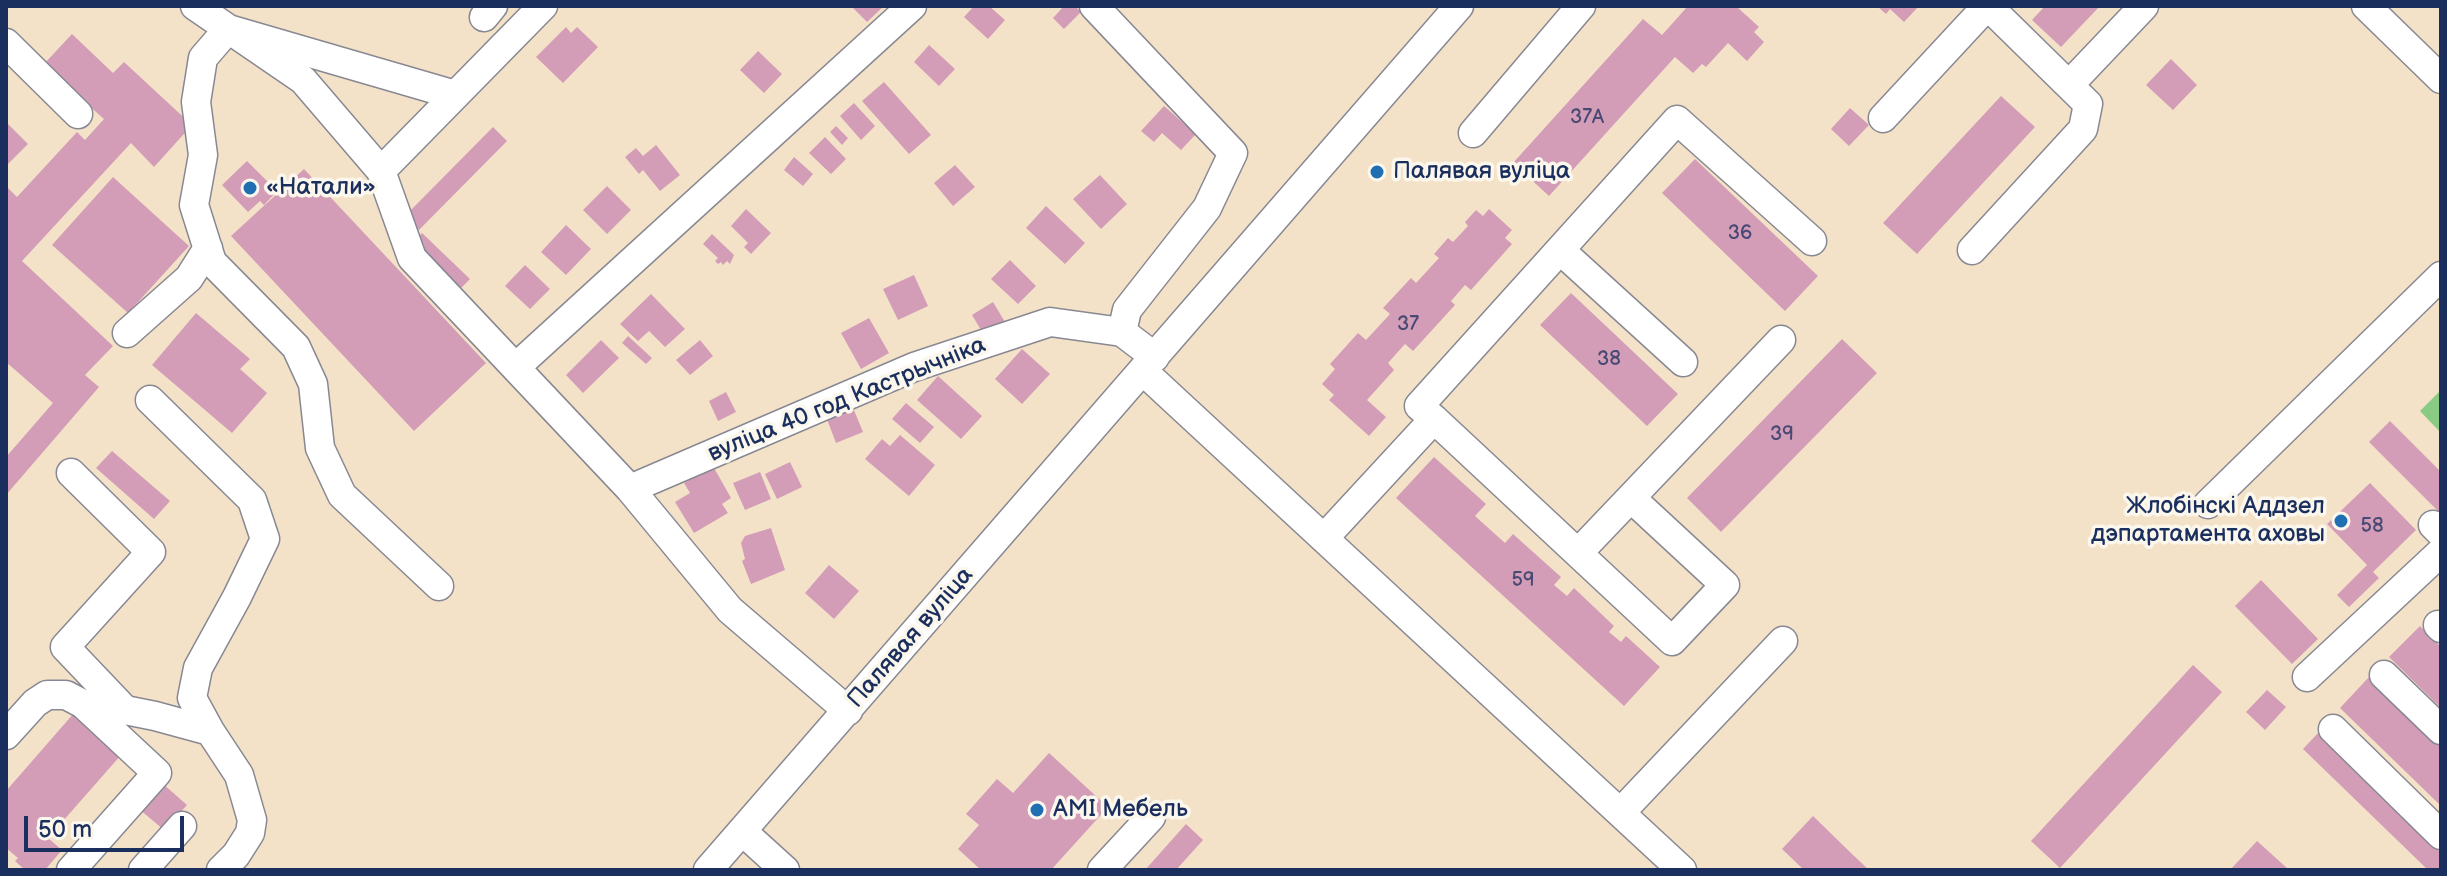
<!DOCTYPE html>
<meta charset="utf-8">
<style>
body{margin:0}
#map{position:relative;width:2447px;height:876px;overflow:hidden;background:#f4e2c8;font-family:"Balsamiq Sans",sans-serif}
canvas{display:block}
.frame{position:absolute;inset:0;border:8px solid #1b2f5e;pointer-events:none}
.scale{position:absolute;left:24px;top:816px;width:160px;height:36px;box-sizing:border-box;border:4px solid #1b2f5e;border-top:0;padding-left:10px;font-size:24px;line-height:28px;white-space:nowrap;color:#1b2f5e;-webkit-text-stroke:6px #fbf7ec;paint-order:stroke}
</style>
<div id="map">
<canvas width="2447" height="876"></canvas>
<div class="frame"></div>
<div class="scale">50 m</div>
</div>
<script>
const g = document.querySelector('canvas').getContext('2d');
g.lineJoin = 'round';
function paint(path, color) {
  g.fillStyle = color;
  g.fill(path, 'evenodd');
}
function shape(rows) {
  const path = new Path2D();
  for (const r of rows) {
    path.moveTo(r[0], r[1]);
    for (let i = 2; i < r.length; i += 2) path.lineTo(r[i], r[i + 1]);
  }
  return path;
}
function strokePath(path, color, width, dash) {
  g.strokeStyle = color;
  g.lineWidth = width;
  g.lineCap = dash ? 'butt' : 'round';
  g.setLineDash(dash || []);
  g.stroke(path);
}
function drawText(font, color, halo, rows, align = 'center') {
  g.font = font + ' "Balsamiq Sans",sans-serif';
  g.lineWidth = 7;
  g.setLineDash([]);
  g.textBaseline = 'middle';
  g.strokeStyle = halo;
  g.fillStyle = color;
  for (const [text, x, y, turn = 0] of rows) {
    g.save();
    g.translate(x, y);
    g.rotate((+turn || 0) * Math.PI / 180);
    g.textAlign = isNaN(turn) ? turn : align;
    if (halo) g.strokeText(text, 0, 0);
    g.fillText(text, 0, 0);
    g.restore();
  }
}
paint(shape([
 [2441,390,2441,433,2420,411]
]), '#89cb84');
paint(shape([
 [851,6,884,6,867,22],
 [974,6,989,6,1005,20,988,39,964,17],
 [1064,6,1075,6,1081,12,1064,29,1053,18],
 [1688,6,1736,6,1759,27,1754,32,1764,42,1747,61,1728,43,1706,67,1702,64,1693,73,1675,57,1549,196,1513,163,1643,19,1662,35],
 [1877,6,1919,6,1904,22,1890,9,1886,14],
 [2045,6,2100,6,2061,47,2032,20],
 [566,27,571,33,577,27,598,47,563,83,536,57],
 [72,34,113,73,124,62,192,125,154,167,131,143,22,261,113,346,85,375,99,387,6,495,6,457,53,403,6,362,6,186,17,197,77,132,85,140,104,119,43,65],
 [929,45,955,69,939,86,914,62],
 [758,51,782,74,764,93,740,70],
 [2171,59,2197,85,2173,110,2146,85],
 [884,82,931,135,909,154,862,101],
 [2001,96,2035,127,1917,254,1883,223],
 [854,103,875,126,861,140,840,116],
 [1164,106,1196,134,1181,150,1162,133,1154,142,1141,131],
 [1850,108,1869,125,1849,146,1831,129],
 [6,122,28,144,6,166],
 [836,126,848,138,842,145,830,132],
 [493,127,507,141,419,230,405,216],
 [825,137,846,159,831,174,809,153],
 [656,145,680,175,660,191,643,170,639,174,625,157,636,148,643,156],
 [794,157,813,174,803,186,784,170],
 [1695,159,1818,276,1785,311,1662,193],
 [247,161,277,191,264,205,260,201,248,212,222,185],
 [955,165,975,187,953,206,934,183],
 [304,169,486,363,414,431,231,236],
 [1100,175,1127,204,1101,229,1073,199],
 [113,177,189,246,128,313,52,245],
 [607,186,631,210,607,234,583,210],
 [1046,206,1085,243,1065,264,1026,228],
 [746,209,771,233,751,254,744,247,748,243,731,226],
 [1489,209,1512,230,1505,238,1512,244,1471,290,1465,285,1451,301,1455,305,1413,351,1405,344,1388,363,1394,370,1367,400,1386,417,1369,436,1329,400,1334,395,1322,384,1335,369,1330,364,1358,333,1366,340,1390,314,1383,308,1411,278,1416,283,1439,258,1434,254,1448,238,1453,242,1468,226,1465,222,1476,210,1483,216],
 [566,225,591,249,566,275,541,252],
 [422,233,470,279,457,292,410,246],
 [712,234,734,255,730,264,727,261,723,265,721,262,718,264,715,261,718,258,703,244],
 [1010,260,1036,286,1018,304,991,279],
 [525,265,550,289,530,309,505,286],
 [914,275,928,306,898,320,883,289],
 [1571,293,1678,394,1647,426,1540,325],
 [651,294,685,329,665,347,649,331,638,341,620,324],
 [993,302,1005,322,984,335,972,315],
 [196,313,250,359,240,369,267,393,232,433,152,365],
 [869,318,889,353,861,369,841,333],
 [628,336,652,358,646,364,622,343],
 [1842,339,1877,373,1721,532,1687,498],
 [601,340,619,358,583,393,566,375],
 [700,340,713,356,690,375,676,360],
 [1022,349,1050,374,1022,404,995,379],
 [938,376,982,416,961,439,917,400],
 [726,392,736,412,718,421,709,401],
 [851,403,863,432,836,443,825,414],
 [906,403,934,427,920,443,892,419],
 [2390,421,2441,472,2441,514,2369,442],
 [900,435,935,465,909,496,865,459,882,439,890,446],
 [112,451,170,501,154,519,96,468],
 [1434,457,1486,504,1475,516,1505,543,1513,534,1561,577,1554,585,1567,596,1574,588,1614,626,1609,632,1621,642,1626,636,1660,667,1624,706,1396,498],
 [790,462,802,487,777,499,765,474],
 [713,466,731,498,722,504,728,513,694,533,675,502,690,493,684,483],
 [760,472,771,499,745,510,733,483],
 [2370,483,2416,530,2373,572,2379,578,2349,607,2337,595,2367,565,2327,524],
 [771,528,785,570,751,584,742,561,745,559,741,543,745,536],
 [829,565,859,591,834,619,805,593],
 [2261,580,2318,639,2292,664,2235,606],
 [2420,626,2441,647,2441,708,2389,657],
 [2193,665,2222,692,2060,868,2031,841],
 [2369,677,2441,746,2441,806,2340,708],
 [2267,690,2286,707,2265,730,2246,712],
 [74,713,121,755,48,838,62,850,45,870,25,870,15,861,18,858,6,848,6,791],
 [2318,733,2441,853,2441,870,2428,870,2303,749],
 [1049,753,1108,807,1051,870,981,870,958,849,979,825,966,814,997,779,1013,793],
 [162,783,187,805,164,830,139,809],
 [1813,816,1852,854,1869,870,1804,870,1782,849],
 [1186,824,1203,840,1176,870,1145,870],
 [2257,841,2287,868,2285,870,2230,870]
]), '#d39db8');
const minor = shape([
 [195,6,303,80,381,171,412,258,630,489,730,610,848,711],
 [1094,6,1233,153,1207,208,1127,310,1122,332],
 [2366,6,2441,79],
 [484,17,493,6],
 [6,43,78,114],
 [2069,85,2144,6],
 [1883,118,1987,6],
 [1473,133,1581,6],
 [381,171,543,6],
 [1560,250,1683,362],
 [1972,250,2083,129,2088,104,1988,6],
 [127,333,189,278,208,248],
 [516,367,912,6],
 [1143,371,1682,870],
 [150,400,252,500,265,539,237,597,198,668,192,698,210,731],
 [1434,419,1672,641,1725,585,1631,498],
 [71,473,151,552,65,647,125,710,155,716,210,731,239,775,252,820,250,833,236,855,221,870],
 [630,489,914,367,1050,322,1122,332,1155,357],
 [2208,504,2441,276],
 [2433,525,2441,533],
 [1325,537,1434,419,1419,406,1677,120,1812,241],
 [1578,553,1781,340],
 [439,586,342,495,320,448,313,384,296,347,212,262,194,205,203,155,196,102,203,58,228,29,455,95],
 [2438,625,2441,628],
 [2384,675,2441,730],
 [2307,677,2441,552],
 [2333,729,2441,835],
 [6,735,35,703,47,695,66,695,83,704,157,773,71,870],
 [1621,812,1783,641],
 [742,831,785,870],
 [143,870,182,826],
 [708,870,1459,6],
 [1102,870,1151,817]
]);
strokePath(minor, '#888893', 31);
strokePath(minor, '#fff', 28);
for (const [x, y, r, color] of [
 [1377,172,8,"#1f6fb2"],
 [250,188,8,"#1f6fb2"],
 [2341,521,8,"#1f6fb2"],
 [1037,810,8,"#1f6fb2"]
]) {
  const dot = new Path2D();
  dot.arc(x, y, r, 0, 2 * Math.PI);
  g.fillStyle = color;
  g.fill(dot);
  strokePath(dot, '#fbf7ec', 3);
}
drawText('20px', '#494a74', null, [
 ["37А",1587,118],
 ["36",1740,234],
 ["37",1408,325],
 ["38",1609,360],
 ["39",1782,435],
 ["58",2372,527],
 ["59",1523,581]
]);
drawText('24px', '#1b2f5e', '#fbf7ec', [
 ["Палявая вуліца",1393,172],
 ["«Натали»",266,188],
 ["Жлобінскі Аддзел",2325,507,"right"],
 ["дэпартамента аховы",2325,535,"right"],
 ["AMI Мебель",1053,810]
], 'left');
drawText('24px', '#1b2f5e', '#fbf7ec', [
 ["вуліца 40 год Кастрычніка",847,400,-22],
 ["Палявая вуліца",911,638,-49]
]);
</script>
